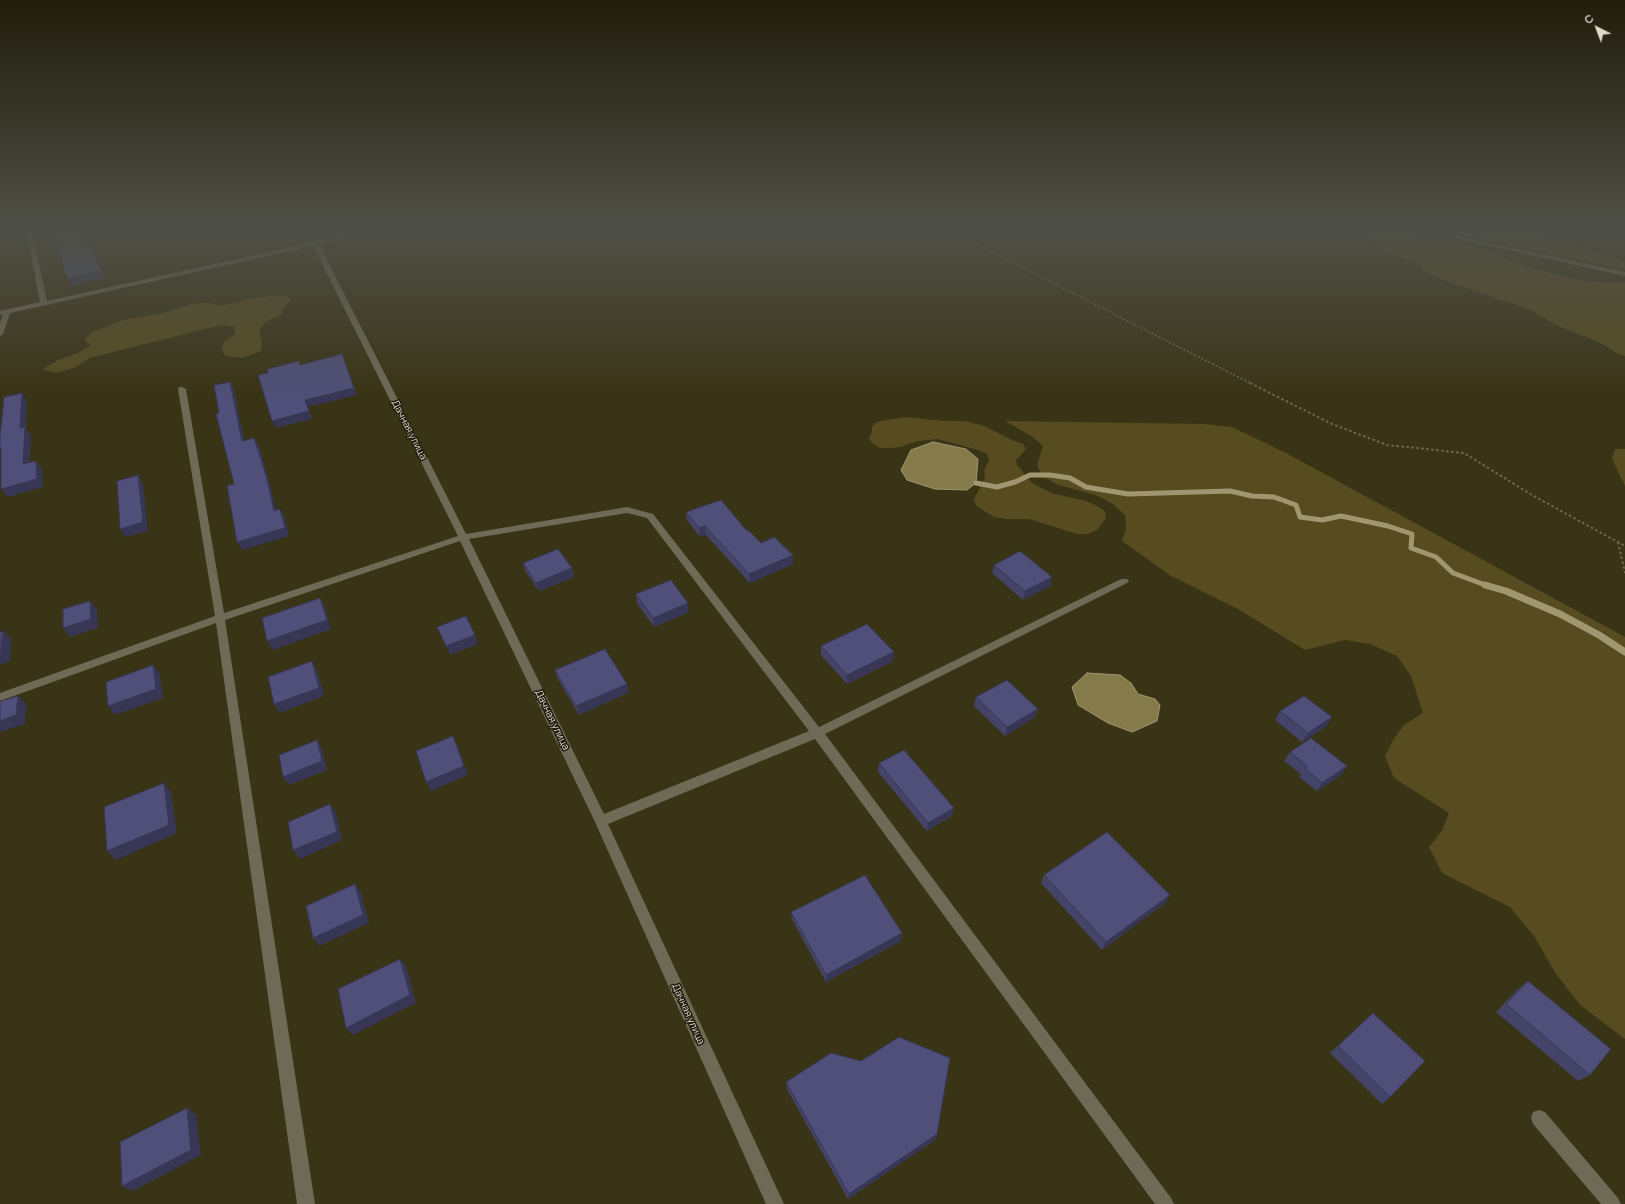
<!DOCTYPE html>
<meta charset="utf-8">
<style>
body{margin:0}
#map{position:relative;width:1625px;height:1204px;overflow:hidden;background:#3a3416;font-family:Manrope,sans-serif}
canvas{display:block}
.north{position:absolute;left:1577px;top:8px;width:40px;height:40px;-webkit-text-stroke:3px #1e1b0f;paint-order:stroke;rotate:318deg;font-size:11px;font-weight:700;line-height:16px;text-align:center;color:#dfdccb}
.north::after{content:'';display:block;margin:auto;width:14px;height:18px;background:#dfdccb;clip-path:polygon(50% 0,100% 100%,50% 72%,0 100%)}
</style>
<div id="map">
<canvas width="1625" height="1204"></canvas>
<div class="north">С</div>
</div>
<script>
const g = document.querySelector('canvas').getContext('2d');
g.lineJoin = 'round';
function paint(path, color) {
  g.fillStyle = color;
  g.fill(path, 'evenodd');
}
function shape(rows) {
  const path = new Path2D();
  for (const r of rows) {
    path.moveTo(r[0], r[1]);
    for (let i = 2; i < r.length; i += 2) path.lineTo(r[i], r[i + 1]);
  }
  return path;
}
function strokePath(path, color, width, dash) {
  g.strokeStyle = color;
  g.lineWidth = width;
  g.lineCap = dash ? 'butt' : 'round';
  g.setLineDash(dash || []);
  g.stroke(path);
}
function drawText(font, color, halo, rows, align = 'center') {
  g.font = font + ' Manrope,sans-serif';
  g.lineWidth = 3;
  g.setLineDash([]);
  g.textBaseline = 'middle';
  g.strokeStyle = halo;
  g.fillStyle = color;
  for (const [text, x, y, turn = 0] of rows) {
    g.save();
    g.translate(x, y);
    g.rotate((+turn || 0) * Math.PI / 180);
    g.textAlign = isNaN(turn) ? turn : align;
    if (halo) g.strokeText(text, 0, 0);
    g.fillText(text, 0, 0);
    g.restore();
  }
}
paint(shape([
 [1336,230,1398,230,1491,251,1517,263,1568,278,1586,281,1625,283,1625,356,1618,354,1606,346,1591,339,1556,325,1531,310,1435,277,1423,271,1420,264,1392,255,1380,249,1373,243,1369,238],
 [1441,230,1529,230,1625,262,1625,270],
 [271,296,286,296,292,300,283,308,281,315,267,321,259,329,262,343,261,351,242,358,225,356,222,350,224,342,235,334,235,327,221,325,89,358,76,367,56,373,43,369,58,360,78,353,91,345,84,340,92,332,126,319,163,313,196,303,211,303,221,306,254,298],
 [905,417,945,421,965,421,984,426,1014,441,1023,444,1026,449,1016,460,1017,465,1032,483,1051,493,1086,501,1095,505,1105,511,1106,518,1097,530,1088,534,1077,534,1029,519,1006,519,994,517,976,506,974,499,985,478,984,471,989,460,987,454,978,450,938,439,918,441,900,447,890,448,880,448,872,443,869,438,872,432,872,427,876,422],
 [1005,421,1205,424,1232,427,1286,453,1625,637,1625,1039,1580,1005,1556,974,1534,936,1510,907,1442,873,1429,847,1442,831,1449,813,1394,778,1385,756,1393,740,1404,725,1423,713,1411,676,1397,656,1370,644,1345,640,1305,650,1238,609,1171,576,1122,541,1126,529,1125,515,1113,504,1096,495,1058,485,1042,476,1037,465,1043,446,1033,437],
 [1615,449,1625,449,1625,486,1612,459]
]), '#564c1f');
const water = shape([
 [933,442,966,449,978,459,976,483,967,490,935,489,907,480,901,470,911,450,933,442],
 [1087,673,1120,675,1131,683,1138,694,1155,699,1160,705,1157,721,1132,732,1108,723,1078,705,1072,687,1087,673]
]);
paint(water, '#857a4a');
strokePath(water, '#a09771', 1);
strokePath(shape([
 [976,483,997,487,1015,482,1030,475,1050,475,1070,478,1086,487,1128,494,1230,491,1252,496,1274,497,1296,505,1300,517,1322,520,1341,516,1388,526,1412,534,1411,548,1436,557,1453,573,1488,586]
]), '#a09771', 5);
strokePath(shape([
 [1485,585,1506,591,1560,614,1599,635,1625,652]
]), '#a09771', 7);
strokePath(shape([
 [948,230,1252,384]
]), '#6e6950', 1.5, [2, 2]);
strokePath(shape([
 [1250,383,1332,424,1387,445,1464,453,1532,495,1625,546],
 [1618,542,1625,573]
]), '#6e6950', 2, [2.5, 2.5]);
paint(shape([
 [368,230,379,230,319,244,466,534,627,507,653,514,819,727,1121,579,1127,579,1129,581,1127,583,825,734,1171,1198,1174,1204,1155,1204,815,739,608,824,784,1204,766,1204,595,822,460,541,225,620,315,1204,297,1204,216,623,0,701,0,693,215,616,178,389,179,387,182,387,186,389,224,613,458,536,313,246,10,313,3,334,0,336,0,323,3,314,0,315,0,311,40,302,27,235,30,233,33,235,47,301,368,230],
 [627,513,647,518,809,731,604,814,469,539,627,513],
 [1418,230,1429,230,1625,272,1625,276,1418,230],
 [1539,1110,1545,1112,1618,1198,1621,1204,1601,1204,1533,1124,1531,1118,1533,1112,1539,1110]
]), '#6e6a56');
paint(shape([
 [686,512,747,531,761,543,793,555,793,564,750,583,706,535,700,537,687,520],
 [523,563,572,568,574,577,539,591,526,572],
 [994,565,1052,577,1050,586,1023,600,992,573],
 [636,594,689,612,654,627,637,603],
 [821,646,893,661,847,684,821,655],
 [555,670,629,692,579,715,558,679],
 [976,697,1038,709,1035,717,1005,736,974,706],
 [1280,711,1327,726,1302,742,1275,720],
 [1290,752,1347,766,1341,775,1317,791,1299,777,1301,774,1284,761],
 [879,763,952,816,927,831,878,772],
 [1044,875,1170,895,1165,903,1102,950,1041,883],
 [791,912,901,941,826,982,792,919],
 [1528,981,1590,1075,1578,1081,1496,1012,1518,989],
 [1373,1013,1390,1097,1382,1104,1330,1053],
 [786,1082,937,1134,935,1140,848,1199,787,1089]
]), '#444468');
paint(shape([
 [76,230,78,230,86,254,82,246],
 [91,245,95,252,104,278,72,286,67,278],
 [342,354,357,395,308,407,312,419,276,428,272,421,305,400],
 [230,382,234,389,246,449,242,441],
 [22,393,27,401,26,429,31,435,29,473,23,464,20,428],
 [254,438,259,446,270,484,278,519,274,511],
 [36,461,42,469,43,487,8,497,1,489],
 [138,475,143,484,148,531,126,537,120,529],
 [280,509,285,517,289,536,242,550,237,542],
 [705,526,706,535,700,537,699,528],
 [793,555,793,564,750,583,749,574],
 [572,568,574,577,539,591,536,583],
 [1052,577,1050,586,1023,600,1025,591],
 [320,598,325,607,331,629,273,650,267,641],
 [90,601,97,610,98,628,70,637,63,628],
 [688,603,689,612,654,627,653,618],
 [3,631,11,639,10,661,0,665,0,653],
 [475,635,478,644,450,655,446,646],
 [894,652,893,661,847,684,847,675],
 [312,661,317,670,324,696,280,713,274,704],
 [153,665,160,674,163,698,115,715,108,706],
 [627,684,629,692,579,715,576,706],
 [18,696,26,704,25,724,0,732,0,721],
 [1038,709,1035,717,1005,736,1007,727],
 [1332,717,1327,726,1302,742,1308,733],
 [453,736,457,745,468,775,431,791,426,782],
 [317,740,322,749,327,770,289,785,283,777],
 [1347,766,1341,775,1317,791,1322,783],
 [164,783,171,792,177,833,116,860,107,851],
 [330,804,336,813,342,840,300,859,293,850],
 [954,808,952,816,927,831,928,823],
 [355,884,361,892,369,923,319,946,313,938],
 [1170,895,1165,903,1102,950,1106,942],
 [902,933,901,941,826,982,826,975],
 [400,959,406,966,416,1003,353,1035,346,1028],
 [187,1108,196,1114,201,1155,133,1191,122,1186],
 [937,1134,935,1140,848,1199,849,1194]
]), '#373755');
const building = shape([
 [53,230,76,230,82,246,91,245,100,271,67,278,53,230],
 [342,354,354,388,305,400,309,411,272,421,258,375,268,373,267,369,299,361,300,365,342,354],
 [230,382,242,441,254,438,266,475,274,511,280,509,285,528,237,542,227,486,234,484,216,414,219,413,214,385,230,382],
 [22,393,20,428,25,427,23,464,36,461,37,479,1,489,1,448,0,448,0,437,4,397,22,393],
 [138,475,143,522,120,529,117,481,138,475],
 [721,500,747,531,748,530,761,543,774,537,793,555,749,574,705,526,699,528,686,512,721,500],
 [558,549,572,568,536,583,523,563,558,549],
 [1020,551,1052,577,1025,591,994,565,1020,551],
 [671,580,688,603,653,618,636,594,671,580],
 [320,598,327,620,267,641,262,618,320,598],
 [90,601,91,619,63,628,63,609,90,601],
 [466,616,475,635,446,646,437,627,466,616],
 [867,624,894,652,847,675,821,646,867,624],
 [3,631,1,653,0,653,0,632,3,631],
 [605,649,627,684,576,706,555,670,605,649],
 [312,661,319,688,274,704,268,677,312,661],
 [153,665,156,689,108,706,106,682,153,665],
 [1007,680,1038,709,1007,727,976,697,1007,680],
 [18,696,16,715,0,721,0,701,18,696],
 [1304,696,1332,717,1308,733,1280,711,1304,696],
 [453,736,464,766,426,782,416,751,453,736],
 [1311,738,1347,766,1322,783,1305,768,1307,766,1290,752,1311,738],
 [317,740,322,761,283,777,279,755,317,740],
 [904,750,954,808,928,823,879,763,904,750],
 [164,783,169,825,107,851,104,807,164,783],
 [330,804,337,832,293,850,288,822,330,804],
 [1107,832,1170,895,1106,942,1044,875,1107,832],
 [865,875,902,933,826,975,791,912,865,875],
 [355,884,363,915,313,938,306,906,355,884],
 [400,959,410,995,346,1028,338,989,400,959],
 [1528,981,1611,1049,1590,1075,1506,1004,1528,981],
 [1373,1013,1425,1061,1390,1097,1338,1046,1373,1013],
 [899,1037,950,1058,937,1134,849,1194,786,1082,831,1053,861,1061,899,1037],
 [187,1108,191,1150,122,1186,120,1142,187,1108]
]);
paint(building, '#4f4f79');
strokePath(building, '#373755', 1);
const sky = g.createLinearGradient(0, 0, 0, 399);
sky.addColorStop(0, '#201d0c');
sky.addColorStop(0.58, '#4f5047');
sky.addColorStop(1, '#4f504700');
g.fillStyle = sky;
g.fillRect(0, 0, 1625, 399);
drawText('10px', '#dfdccb', '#1e1b0f', [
 ["Дачная улица",409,430,63],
 ["Дачная улица",552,720,64],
 ["Дачная улица",688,1014,66]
]);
</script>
